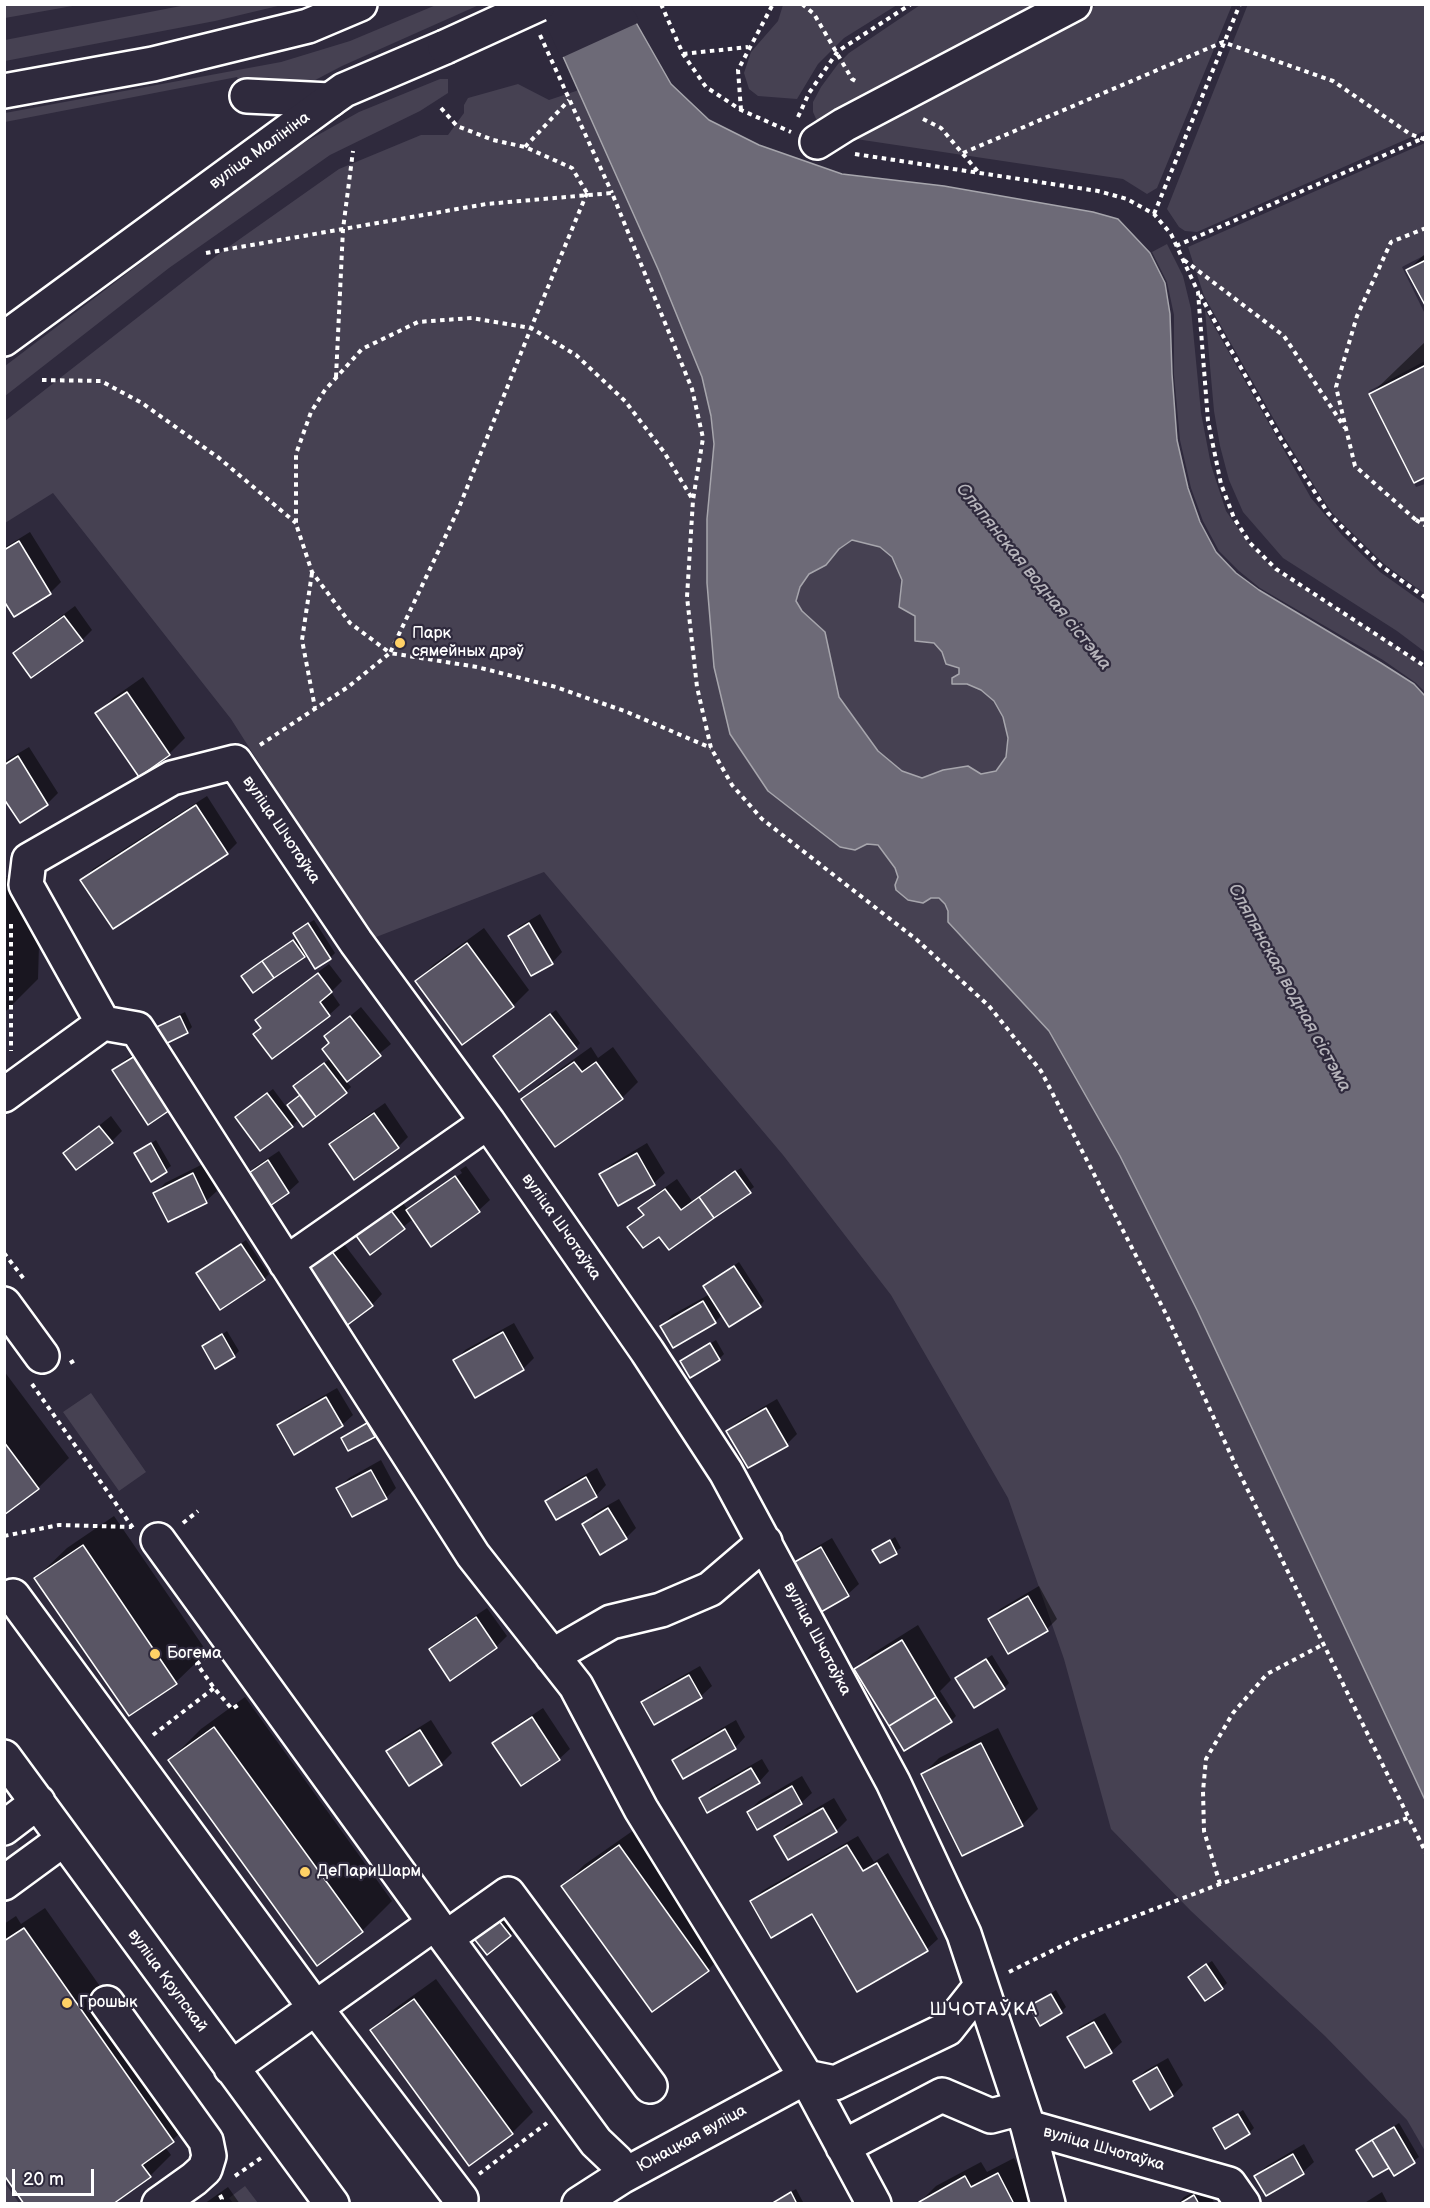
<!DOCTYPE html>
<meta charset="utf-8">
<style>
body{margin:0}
#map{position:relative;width:1430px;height:2208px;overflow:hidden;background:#2f2a3d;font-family:"Balsamiq Sans",sans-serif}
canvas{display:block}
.frame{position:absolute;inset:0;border:6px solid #fff;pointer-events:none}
.scale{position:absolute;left:12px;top:2169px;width:82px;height:27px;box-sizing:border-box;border:3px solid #fff;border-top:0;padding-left:8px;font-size:18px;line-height:21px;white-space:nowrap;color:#fff;-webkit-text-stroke:4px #2f2a3d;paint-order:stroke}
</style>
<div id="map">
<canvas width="1430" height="2208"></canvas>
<div class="frame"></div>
<div class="scale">20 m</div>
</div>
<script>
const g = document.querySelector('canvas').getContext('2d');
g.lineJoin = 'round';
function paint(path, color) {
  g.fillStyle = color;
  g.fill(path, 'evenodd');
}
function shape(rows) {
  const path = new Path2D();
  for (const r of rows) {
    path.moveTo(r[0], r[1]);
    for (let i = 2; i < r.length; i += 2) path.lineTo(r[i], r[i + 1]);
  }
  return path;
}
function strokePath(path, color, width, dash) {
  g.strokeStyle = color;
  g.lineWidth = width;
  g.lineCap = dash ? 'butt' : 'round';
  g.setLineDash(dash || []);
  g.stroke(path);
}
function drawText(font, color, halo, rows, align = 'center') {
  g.font = font + ' "Balsamiq Sans",sans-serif';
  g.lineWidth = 4.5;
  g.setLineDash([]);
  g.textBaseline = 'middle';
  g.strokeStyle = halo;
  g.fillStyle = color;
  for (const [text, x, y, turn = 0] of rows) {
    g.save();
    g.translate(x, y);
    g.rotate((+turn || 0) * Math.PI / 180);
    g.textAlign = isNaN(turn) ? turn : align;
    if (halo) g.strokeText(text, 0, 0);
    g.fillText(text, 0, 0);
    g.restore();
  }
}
paint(shape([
 [4,1827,27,1858,4,1874]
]), '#3c3749');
paint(shape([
 [5,4,78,4,78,5,5,18],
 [1248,4,1425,5,1425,131,1197,232,1185,231,1179,227,1167,209],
 [186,5,282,5,215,21,5,61,5,40],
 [436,5,479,5,342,66,300,88,242,86,237,77,5,122,5,113,281,62,350,41],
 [783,5,783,4,897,5,844,38,818,64,797,99,758,96,749,89,744,73,751,52,778,21],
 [920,5,1047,5,826,120,817,121,813,112,813,102,821,87,838,64,849,53],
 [1097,5,1232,5,1157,188,1147,194,1123,179,856,139,856,132],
 [440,79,448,79,448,93,420,111,330,155,169,268,5,396,5,366,246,183,300,145,359,112],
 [518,84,549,100,579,90,658,269,702,377,711,416,714,444,707,519,707,583,730,734,768,791,840,847,855,850,867,844,877,845,895,868,898,877,895,885,931,898,939,898,945,904,948,911,948,922,1049,1031,1120,1156,1197,1310,1425,1800,1425,2151,1407,2120,1325,2036,1191,1911,1111,1829,1064,1659,1008,1498,891,1295,783,1155,544,872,371,939,231,719,53,493,5,523,5,421,220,253,339,169,421,135,448,135,464,113,464,105,468,98],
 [1425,143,1425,255,1402,267,1425,314,1425,361,1369,391,1416,487,1425,484,1425,594,1384,564,1333,514,1320,495,1284,437,1204,296,1188,247],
 [1167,244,1183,276,1191,309,1201,413,1211,465,1226,511,1247,541,1275,570,1388,641,1425,668,1425,692,1416,683,1383,660,1260,588,1239,571,1219,551,1203,521,1191,488,1180,440,1174,375,1174,315,1167,282,1152,252],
 [1205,310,1311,498,1342,535,1380,572,1425,604,1425,652,1397,631,1283,558,1243,512,1229,480,1220,446,1214,411],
 [852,540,880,547,892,557,902,580,899,606,915,616,942,652,946,664,959,668,959,675,967,684,981,690,994,701,1003,717,1008,738,1006,757,996,771,981,774,943,770,922,778,902,771,878,751,839,697,825,632,802,611,796,601,800,587,809,574,826,565,839,549],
 [91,1393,146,1472,119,1491,63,1412],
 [5,2183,19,2203,5,2203],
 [245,2186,258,2203,233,2203,229,2198]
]), '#464152');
const water = shape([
 [540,5,626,5,671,84,709,120,759,145,842,174,944,186,1093,212,1118,219,1150,253,1165,283,1170,314,1172,374,1177,440,1188,488,1200,522,1216,552,1236,573,1259,590,1381,663,1414,684,1425,696,1425,1800,1197,1310,1120,1156,1049,1031,948,922,948,911,945,904,939,898,931,898,923,903,908,900,896,890,895,885,898,877,895,868,878,845,867,844,855,850,840,847,768,791,730,734,714,667,707,583,707,519,714,444,711,416,702,377,658,269,540,5],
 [852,540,880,547,892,557,902,580,899,607,915,616,915,641,934,643,942,652,946,664,959,668,959,674,952,678,952,684,967,684,981,690,994,701,1003,717,1008,738,1006,757,996,771,981,774,968,766,943,770,922,778,902,771,878,751,839,697,825,632,802,611,796,601,800,587,809,574,826,565,839,549,852,540]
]);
paint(water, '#6d6a77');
strokePath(water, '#a7a6ad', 1.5);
paint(shape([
 [537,4,630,4,640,22,561,58]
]), '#2f2a3d');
paint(shape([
 [1426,253,1426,304,1408,270],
 [1426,341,1426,475,1371,394],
 [30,532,61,582,50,593,15,615,4,598,4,548],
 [75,606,92,630,82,640,15,653,25,643],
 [143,677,185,738,169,754,139,775,97,714,113,698],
 [29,747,58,793,47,804,20,821,4,796,4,762],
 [207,796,237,843,227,853,82,880,93,869],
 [4,877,41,878,38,979,4,1013],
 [540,914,562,952,552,963,510,936,520,926],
 [314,920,335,953,330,958,307,953,304,956,248,971,297,938,299,929],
 [484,928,529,990,513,1006,462,1043,417,981,433,965],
 [329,964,342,981,331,992,340,1005,329,1015,272,1057,262,1027,257,1020,268,1009],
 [361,1007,391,1044,346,1081,351,1087,346,1092,303,1125,300,1081,331,1058,331,1043,326,1036],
 [556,1010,580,1043,576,1048,499,1051],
 [185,1012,192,1027,187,1032,150,1031,155,1027],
 [146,1047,180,1098,114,1071,125,1060],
 [591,1047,598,1058,613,1047,638,1082,622,1098,523,1100,539,1084],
 [273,1089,297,1121,292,1126,241,1113],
 [385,1103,408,1137,398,1147,331,1144,341,1134],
 [111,1116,122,1131,112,1141,65,1153],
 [156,1140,171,1166,152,1180,136,1154],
 [647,1143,665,1173,654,1183,601,1174,612,1164],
 [279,1151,299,1182,288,1192,245,1177,255,1167],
 [203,1164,217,1191,206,1201,168,1220,155,1194,165,1183],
 [466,1166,490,1200,479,1210,431,1245,413,1219,371,1253,397,1195,408,1210,417,1201,418,1203,462,1173,460,1170],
 [741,1168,754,1187,714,1216,699,1195],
 [677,1179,692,1201,697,1197,712,1218,660,1235,629,1227,644,1214,640,1208,650,1198],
 [246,1240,269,1274,264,1279,198,1273],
 [341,1240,382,1294,372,1305,301,1273],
 [739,1262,764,1301,760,1306,723,1314,715,1322,662,1326,672,1315,710,1294,705,1286],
 [514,1323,534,1358,524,1368,476,1396,455,1361,465,1350],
 [227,1331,239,1351,234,1356,204,1347],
 [716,1340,724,1354,719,1359,681,1361],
 [4,1371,69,1458,38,1488,4,1513],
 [337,1388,353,1415,342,1425,279,1425,290,1415],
 [777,1399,797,1434,787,1444,728,1431,739,1421],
 [373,1419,379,1431,374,1436,343,1438],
 [381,1460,396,1488,386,1498,338,1488,349,1478],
 [597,1468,606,1485,596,1496,546,1501,557,1491],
 [619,1499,636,1528,626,1538,584,1524,594,1513],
 [114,1516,207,1652,176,1682,129,1714,36,1578,67,1548],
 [895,1537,901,1548,880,1561,874,1551],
 [832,1538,859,1584,848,1594,822,1610,795,1563,806,1553],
 [1039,1586,1057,1619,1047,1629,990,1619,1000,1609],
 [487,1608,507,1636,496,1647,450,1678,431,1650,441,1639],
 [918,1625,951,1680,940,1691,956,1716,951,1721,856,1670,872,1654],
 [992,1655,1009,1683,1004,1688,957,1678],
 [700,1666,712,1686,701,1696,655,1723,643,1703,654,1692],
 [245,1697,392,1901,362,1931,170,1760,201,1729],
 [543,1708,570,1749,559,1759,494,1743,505,1733],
 [431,1720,452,1753,441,1764,388,1751,399,1740],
 [736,1720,745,1737,735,1748,674,1760,684,1750],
 [998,1728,1038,1809,1022,1825,923,1774,939,1758],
 [762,1759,769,1771,759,1782,701,1799,711,1788],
 [802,1776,812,1793,801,1803,748,1812,759,1801],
 [834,1798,847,1820,836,1831,788,1858,776,1836,786,1826],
 [641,1825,729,1949,708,1970,563,1886,584,1865],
 [858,1836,874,1862,888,1853,938,1939,927,1949,858,1990,812,1912,752,1902,762,1891],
 [45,1908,194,2120,165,2147,171,2155,150,2176,4,2173,4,1924,16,1916,21,1924],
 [498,1908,515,1931,510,1935,470,1931],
 [1212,1961,1227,1983,1222,1988,1195,1972],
 [436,1979,533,2112,512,2133,372,2031,393,2010],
 [1056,1990,1066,2007,1061,2012,1030,2007],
 [1105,2013,1122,2042,1111,2052,1086,2066,1069,2038,1080,2027],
 [1168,2058,1183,2085,1173,2095,1150,2108,1135,2081,1145,2071],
 [1243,2110,1254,2128,1249,2133,1215,2128],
 [1399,2123,1419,2157,1395,2174,1390,2166,1373,2175,1358,2150],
 [1304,2144,1314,2162,1303,2172,1266,2194,1256,2176,1267,2166],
 [1014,2158,1034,2196,1026,2204,921,2204,920,2202,936,2186,981,2162,987,2172],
 [1205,2186,1215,2204,1178,2204,1184,2197],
 [228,2187,240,2204,204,2204],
 [796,2189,803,2202,801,2204,769,2204],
 [1382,2192,1388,2204,1363,2204]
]), '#0007');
const building = shape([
 [1426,260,1426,307,1406,270,1426,260],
 [1426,365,1426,477,1414,483,1369,394,1426,365],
 [19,541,51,594,14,617,4,601,4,550,19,541],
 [64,616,83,641,31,678,13,653,64,616],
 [127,692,170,755,139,777,95,713,127,692],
 [18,756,48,805,20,823,4,799,4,765,18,756],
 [196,805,228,854,113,929,80,880,196,805],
 [308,923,331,959,315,969,293,933,308,923],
 [529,923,553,964,531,976,508,936,529,923],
 [293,940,305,957,274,978,262,961,293,940],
 [467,943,514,1007,462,1045,415,981,467,943],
 [262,961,274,978,253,993,241,976,262,961],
 [318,973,332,992,320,1002,330,1016,272,1059,253,1034,261,1028,255,1020,318,973],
 [550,1014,577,1049,519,1092,493,1056,550,1014],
 [180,1016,188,1033,157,1048,148,1031,180,1016],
 [350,1016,381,1056,347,1082,322,1049,329,1043,324,1036,350,1016],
 [135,1056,170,1110,148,1125,112,1070,135,1056],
 [574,1062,582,1072,596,1062,623,1099,555,1147,521,1099,574,1062],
 [324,1063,347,1093,316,1117,293,1086,324,1063],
 [267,1093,293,1127,260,1151,235,1117,267,1093],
 [300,1095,316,1117,303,1127,287,1105,300,1095],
 [374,1113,399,1148,354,1180,329,1144,374,1113],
 [99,1126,113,1143,76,1170,63,1153,99,1126],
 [151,1143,167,1172,151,1182,134,1153,151,1143],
 [637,1153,655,1185,618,1206,599,1174,637,1153],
 [268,1160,289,1193,264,1210,243,1177,268,1160],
 [735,1171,751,1193,714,1218,699,1197,735,1171],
 [193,1173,207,1203,168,1222,153,1193,193,1173],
 [455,1176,480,1212,431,1247,406,1210,455,1176],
 [665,1189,681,1210,699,1197,714,1218,669,1250,659,1237,643,1248,627,1227,644,1215,638,1208,665,1189],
 [386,1204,405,1229,370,1255,352,1230,386,1204],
 [241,1244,265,1280,220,1310,196,1273,241,1244],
 [330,1249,373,1306,342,1329,299,1273,330,1249],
 [734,1266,761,1307,729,1327,703,1286,734,1266],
 [703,1301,716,1323,673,1348,660,1326,703,1301],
 [503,1332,524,1370,475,1398,453,1360,503,1332],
 [222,1334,235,1357,215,1369,202,1346,222,1334],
 [710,1343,720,1360,690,1378,680,1361,710,1343],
 [326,1397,343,1426,294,1455,277,1425,326,1397],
 [766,1408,788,1446,748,1468,726,1431,766,1408],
 [367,1423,375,1437,348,1451,341,1438,367,1423],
 [4,1442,39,1489,4,1515,4,1442],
 [371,1470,387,1499,352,1517,336,1488,371,1470],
 [586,1477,597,1497,556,1520,545,1501,586,1477],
 [608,1508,627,1539,600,1555,582,1524,608,1508],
 [890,1540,897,1554,880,1563,872,1550,890,1540],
 [83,1545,177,1684,129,1716,34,1578,83,1545],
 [821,1547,849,1596,821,1612,793,1563,821,1547],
 [1028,1596,1048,1631,1008,1654,988,1619,1028,1596],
 [476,1617,497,1648,450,1681,429,1649,476,1617],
 [902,1640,936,1697,889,1726,854,1669,902,1640],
 [986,1659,1005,1689,974,1708,955,1678,986,1659],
 [689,1675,702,1698,654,1725,641,1702,689,1675],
 [936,1697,952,1722,904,1751,889,1726,936,1697],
 [532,1717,560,1760,521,1786,492,1743,532,1717],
 [214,1727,363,1932,317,1966,168,1760,214,1727],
 [725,1729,736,1749,683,1779,672,1760,725,1729],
 [420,1730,442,1765,409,1786,386,1751,420,1730],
 [981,1743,1023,1826,962,1856,921,1774,981,1743],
 [751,1768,760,1783,707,1813,699,1798,751,1768],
 [792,1786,802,1804,757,1830,747,1812,792,1786],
 [823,1808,837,1832,788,1860,774,1836,823,1808],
 [619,1845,709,1971,652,2012,561,1886,619,1845],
 [847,1845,863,1871,877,1863,928,1951,857,1992,812,1914,771,1938,750,1901,847,1845],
 [492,1912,511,1936,487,1955,468,1931,492,1912],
 [24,1928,174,2142,142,2165,151,2177,113,2204,24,2204,4,2175,4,1941,24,1928],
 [1206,1964,1223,1989,1205,2001,1188,1977,1206,1964],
 [1051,1994,1062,2013,1040,2026,1029,2006,1051,1994],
 [414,1999,513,2134,469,2166,370,2030,414,1999],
 [1094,2022,1112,2053,1085,2068,1067,2037,1094,2022],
 [1157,2067,1173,2096,1150,2110,1133,2081,1157,2067],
 [1238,2114,1250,2134,1225,2149,1213,2128,1238,2114],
 [1394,2127,1415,2163,1394,2176,1372,2140,1394,2127],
 [1372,2140,1389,2168,1373,2177,1356,2150,1372,2140],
 [1293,2154,1304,2174,1266,2196,1254,2176,1293,2154],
 [998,2173,1014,2204,920,2204,919,2202,965,2176,971,2187,998,2173],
 [791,2192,797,2204,771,2204,791,2192],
 [1194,2195,1199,2204,1179,2204,1194,2195]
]);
paint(building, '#595564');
strokePath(building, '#fff', 1.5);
const minor = shape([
 [247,96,330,100],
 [817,142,844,125,1074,4],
 [4,1095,103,1023],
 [286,1263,488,1122],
 [4,1304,42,1356],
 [158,1540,435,1923,231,2068],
 [13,1596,305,1994,461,2199],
 [552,1656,611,1622,661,1610,710,1589,765,1542],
 [4,1757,332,2204],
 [4,1828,38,1802],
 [4,1883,64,1839],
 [435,1923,596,2142,617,2162,621,2177],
 [446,1938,508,1894,650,2086],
 [107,2003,206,2141,209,2156,205,2169,194,2179,159,2204],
 [806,2077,835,2083,947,2029,981,1986],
 [1028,2127,1229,2184,1243,2204],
 [843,2147,942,2095,991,2116,1021,2108],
 [579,2204,621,2177,806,2077],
 [874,2204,806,2077,641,1809,576,1686,473,1555,137,1029,103,1023,26,885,29,860,172,778,235,762,356,942,488,1122,647,1351,726,1472,893,1782,964,1934,1028,2127,1048,2204]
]);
const major = shape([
 [4,91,153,64,308,26,360,4],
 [4,339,330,100,344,90,445,47]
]);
strokePath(minor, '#fff', 38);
strokePath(major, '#fff', 38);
strokePath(shape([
 [661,4,683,54,706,87,741,110,791,132],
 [802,4,814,14,852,79,859,83],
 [540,35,612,193],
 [683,54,748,47],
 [441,108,457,126,493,140,525,147,572,168,587,193],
 [741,110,738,70,773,4],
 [798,117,809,93,838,51,911,4],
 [923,119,941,128,979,173],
 [525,147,569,100],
 [963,153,1223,42,1333,81,1410,134,1426,140],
 [855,154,1098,191,1127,199,1154,214,1171,234,1198,292,1208,421,1221,484,1234,518,1250,543,1276,569,1426,667],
 [587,193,531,328,458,510,390,653,350,623,312,572,296,524,296,454,311,412,325,390,362,349,418,322,472,318,531,328,576,355,625,401,664,452,693,500],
 [1154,214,1240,4],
 [1426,228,1391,242,1357,316,1336,387,1355,466,1416,520,1426,519],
 [1176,246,1426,137],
 [206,253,486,204,612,193,692,389,703,438,693,500,687,597,697,687,711,748,732,785,762,819,917,940,989,1006,1041,1071,1167,1316,1235,1464,1426,1853],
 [1184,260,1284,336,1345,428],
 [1200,295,1281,439,1328,513,1381,566,1426,598],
 [336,377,343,229,353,151],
 [42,380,101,381,142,403,219,458,296,523],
 [1416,520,1426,526],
 [312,573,302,640,315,708],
 [260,745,348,687,390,653,477,667,556,687,627,712,711,748],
 [11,924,11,1051],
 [4,1253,24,1279],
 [70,1363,77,1359],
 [32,1384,133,1528],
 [183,1523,198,1511],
 [4,1536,59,1525,132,1527],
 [207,1656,197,1664,214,1688,232,1709,241,1703],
 [153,1735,214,1688],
 [1220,1884,1204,1831,1203,1791,1206,1759,1233,1713,1267,1674,1324,1644],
 [1009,1972,1078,1938,1220,1884,1408,1818],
 [479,2174,547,2123],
 [235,2176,261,2158],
 [220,2195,222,2199,221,2204]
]), '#fff', 4, [4.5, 4.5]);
strokePath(minor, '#2f2a3d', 33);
strokePath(major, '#2f2a3d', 33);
const majorBridge = shape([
 [445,47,539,4]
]);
strokePath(majorBridge, '#fff', 38, []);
strokePath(majorBridge, '#2f2a3d', 33);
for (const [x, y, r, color] of [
 [400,643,6,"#ffd166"],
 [155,1654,6,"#ffd166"],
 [305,1872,6,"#ffd166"],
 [67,2003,6,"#ffd166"]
]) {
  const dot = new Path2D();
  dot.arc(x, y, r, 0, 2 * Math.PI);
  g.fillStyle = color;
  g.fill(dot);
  strokePath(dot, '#2f2a3d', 2);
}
drawText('16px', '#fff', '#2f2a3d', [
 ["вуліца Малініна",260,151,-36],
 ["вуліца Шчотаўка",281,830,56],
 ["вуліца Шчотаўка",561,1227,55],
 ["вуліца Шчотаўка",817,1639,62],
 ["вуліца Крупскай",167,1981,54],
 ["Юнацкая вуліца",692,2139,-29],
 ["вуліца Шчотаўка",1104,2149,16]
]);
drawText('16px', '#fff', '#2f2a3d', [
 ["Парк",412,634],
 ["сямейных дрэў",412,652],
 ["Богема",167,1654],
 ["ДеПариШарм",317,1872],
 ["Грошык",79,2003]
], 'left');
drawText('italic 18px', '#b6b4bb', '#2f2a3d', [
 ["Сляпянская водная сістэма",1033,577,51],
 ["Сляпянская водная сістэма",1289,988,61]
]);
g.letterSpacing = '1.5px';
drawText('18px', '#fff', '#2f2a3d', [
 ["ШЧОТАЎКА",984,2010]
]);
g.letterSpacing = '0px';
</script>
